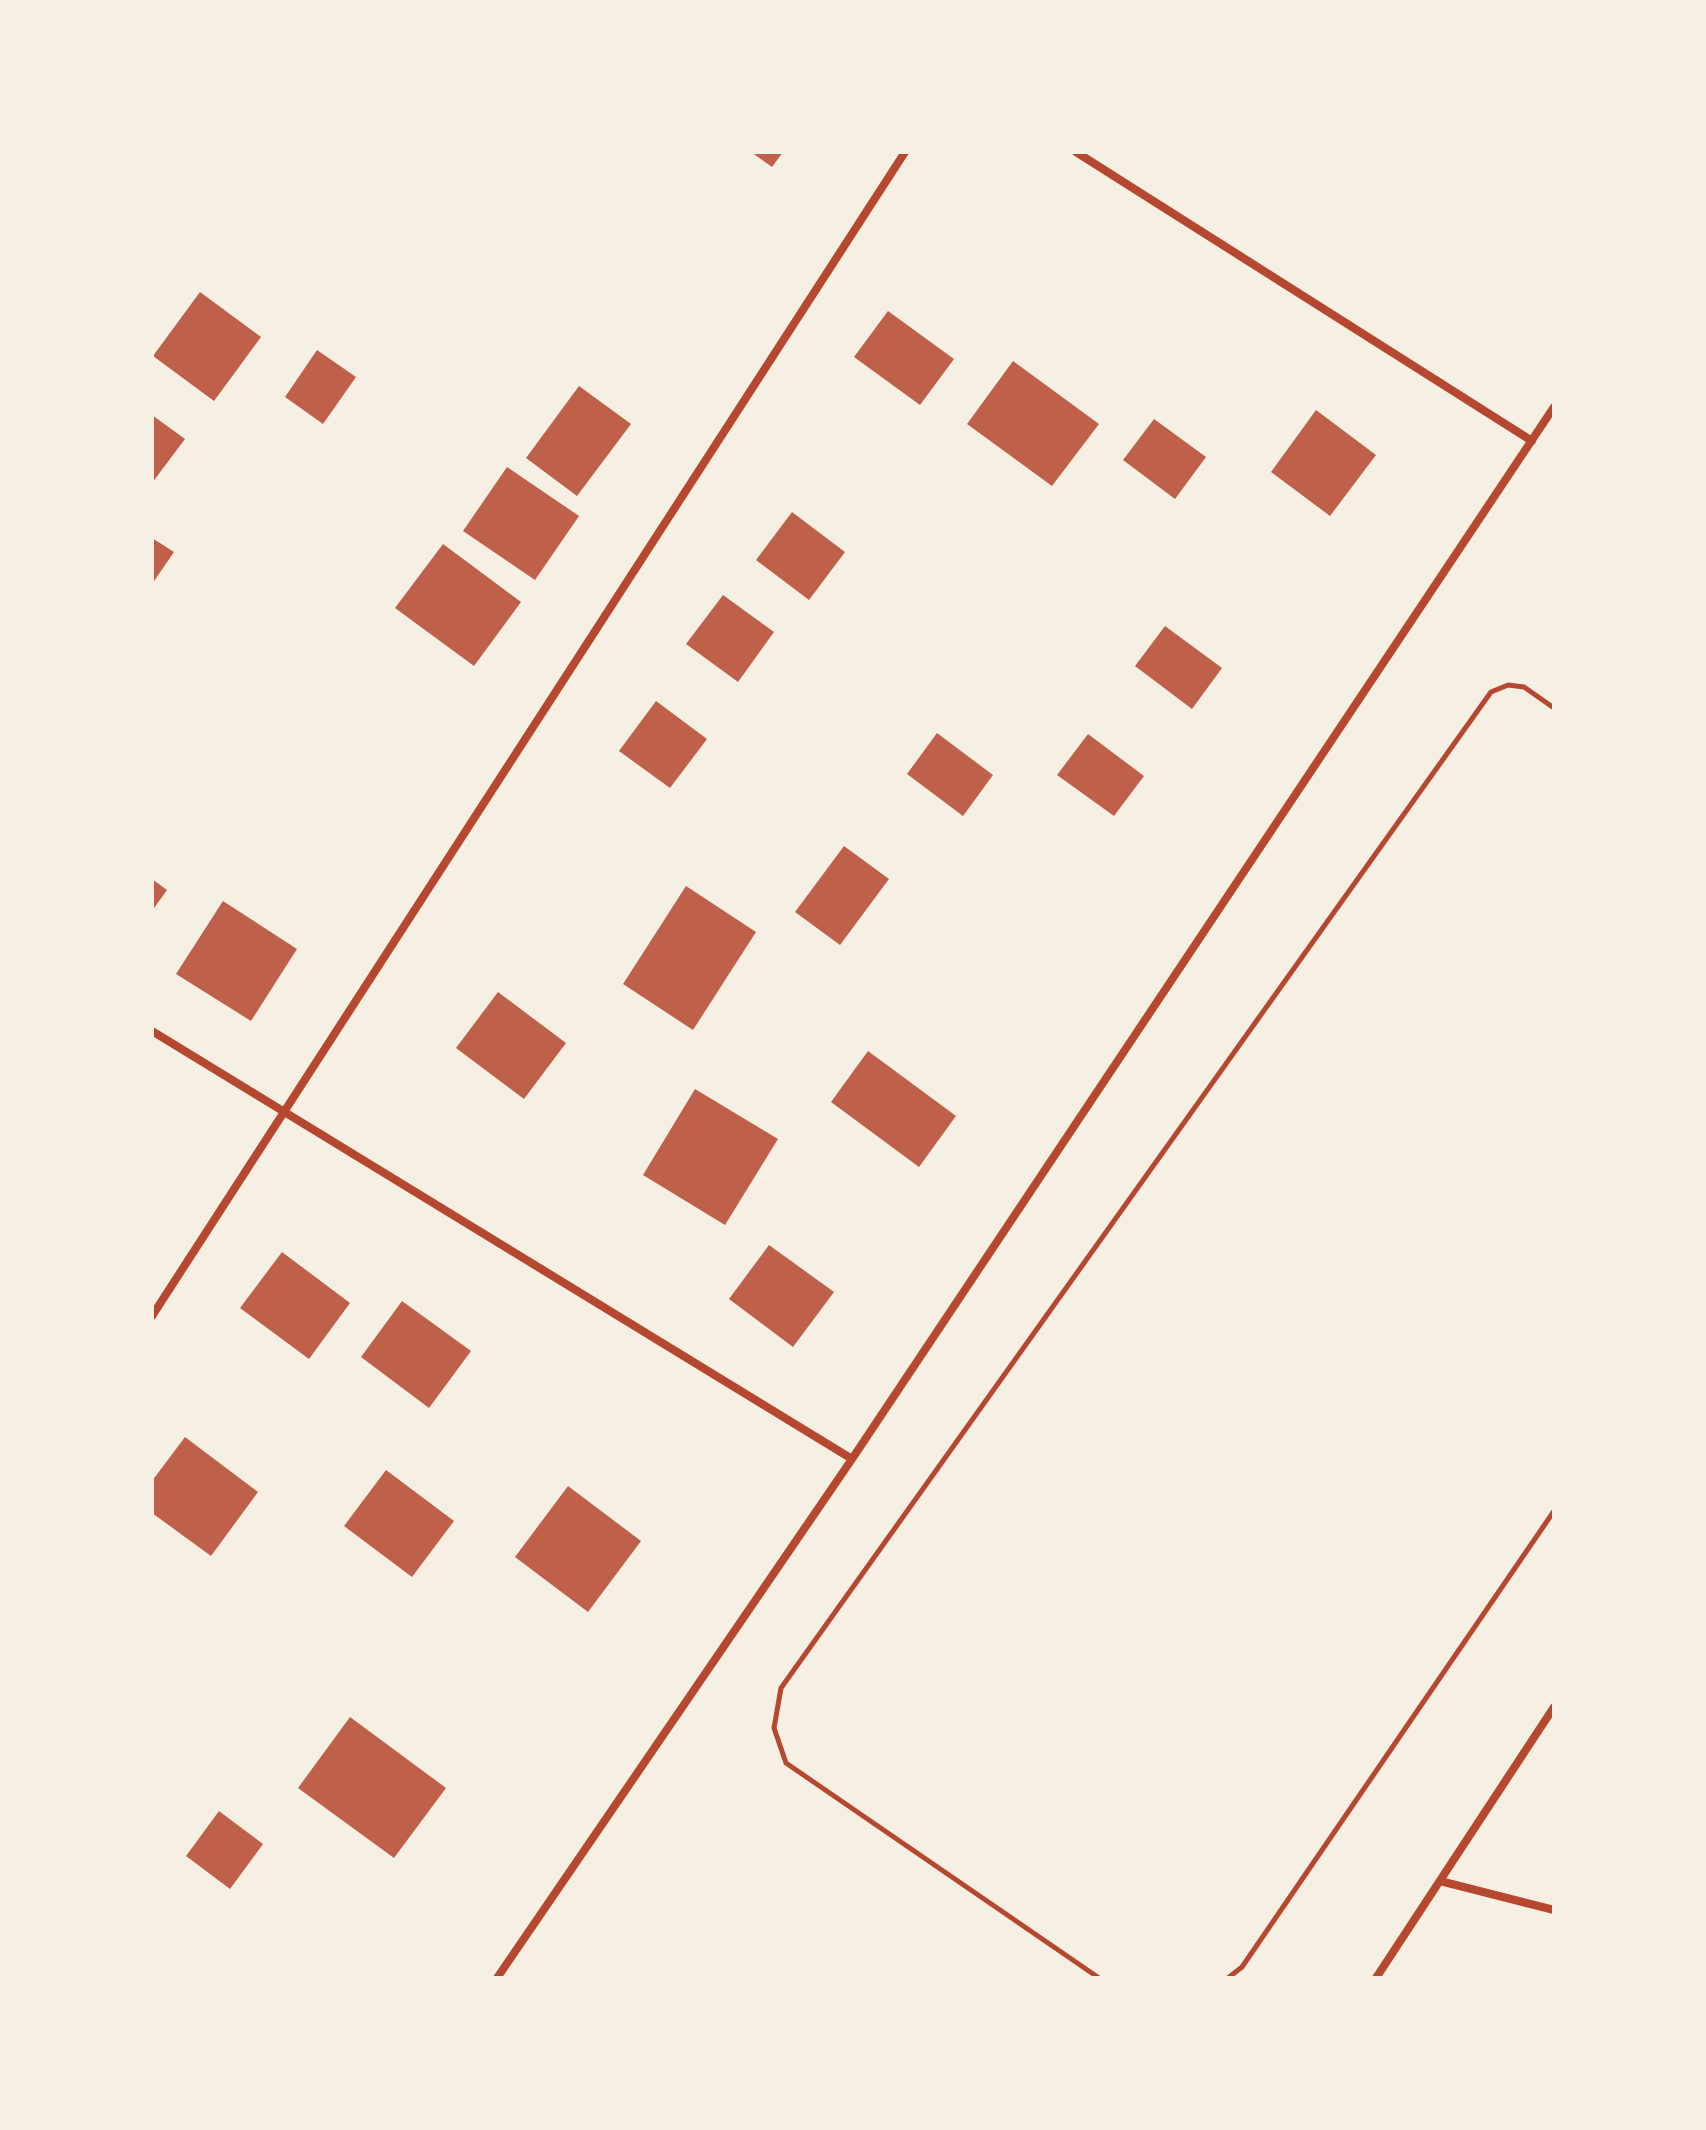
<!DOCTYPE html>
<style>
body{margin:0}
#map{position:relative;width:1706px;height:2130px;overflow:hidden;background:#f6efe4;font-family:Rubik,sans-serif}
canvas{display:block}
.frame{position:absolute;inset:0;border:154px solid #f6efe4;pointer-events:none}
</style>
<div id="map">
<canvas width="1706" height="2130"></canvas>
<div class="frame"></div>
</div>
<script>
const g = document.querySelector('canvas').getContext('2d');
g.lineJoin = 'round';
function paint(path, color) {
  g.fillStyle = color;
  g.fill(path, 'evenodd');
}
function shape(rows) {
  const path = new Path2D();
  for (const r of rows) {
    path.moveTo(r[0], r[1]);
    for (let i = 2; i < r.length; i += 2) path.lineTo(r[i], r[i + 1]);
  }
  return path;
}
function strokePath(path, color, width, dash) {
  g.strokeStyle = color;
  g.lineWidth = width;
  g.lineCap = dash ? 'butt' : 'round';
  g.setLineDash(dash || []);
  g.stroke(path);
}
paint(shape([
 [751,152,783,152,772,167],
 [200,292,261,337,214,401,153,356],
 [888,311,954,359,920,405,854,357],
 [317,350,356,377,323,424,285,397],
 [1013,361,1099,424,1052,486,967,424],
 [579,386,631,424,577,496,526,458],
 [1316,410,1376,455,1330,516,1271,472],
 [152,415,185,439,152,483],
 [1154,419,1206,457,1175,499,1123,460],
 [507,467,579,516,535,580,463,531],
 [792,512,845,552,809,600,756,560],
 [152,538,174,552,152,584],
 [443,544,521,602,474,666,395,608],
 [723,595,774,632,738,682,686,644],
 [1165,626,1222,668,1192,709,1135,666],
 [656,701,707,739,670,788,619,751],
 [937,733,993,775,963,816,907,774],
 [1088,734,1144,776,1114,816,1057,775],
 [844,846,889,879,840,945,795,912],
 [152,879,167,890,152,911],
 [686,886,756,932,693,1030,623,984],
 [223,901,297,949,251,1021,176,974],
 [498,992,566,1043,524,1099,456,1048],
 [868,1051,956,1116,919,1167,831,1102],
 [695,1089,778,1139,725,1225,643,1175],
 [769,1245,834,1292,793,1347,729,1299],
 [282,1252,350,1303,309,1359,240,1308],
 [402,1301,471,1351,429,1408,361,1357],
 [185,1437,258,1492,211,1556,152,1513,152,1481],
 [386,1470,454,1521,412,1577,344,1526],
 [568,1486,641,1541,588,1612,515,1557],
 [350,1717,446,1788,394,1858,298,1788],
 [219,1811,263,1844,230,1889,186,1856]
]), '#bf614a');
strokePath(shape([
 [1099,1978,786,1763,774,1728,781,1688,1491,692,1508,685,1524,687,1554,708],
 [1228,1978,1242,1967,1554,1511]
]), '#b5482f', 5);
strokePath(shape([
 [1076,152,1532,441],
 [152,1031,852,1459],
 [152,1316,905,152],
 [1440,1881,1554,1910],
 [497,1978,852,1459,1554,407],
 [1376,1978,1554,1707]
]), '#b5482f', 8);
</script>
